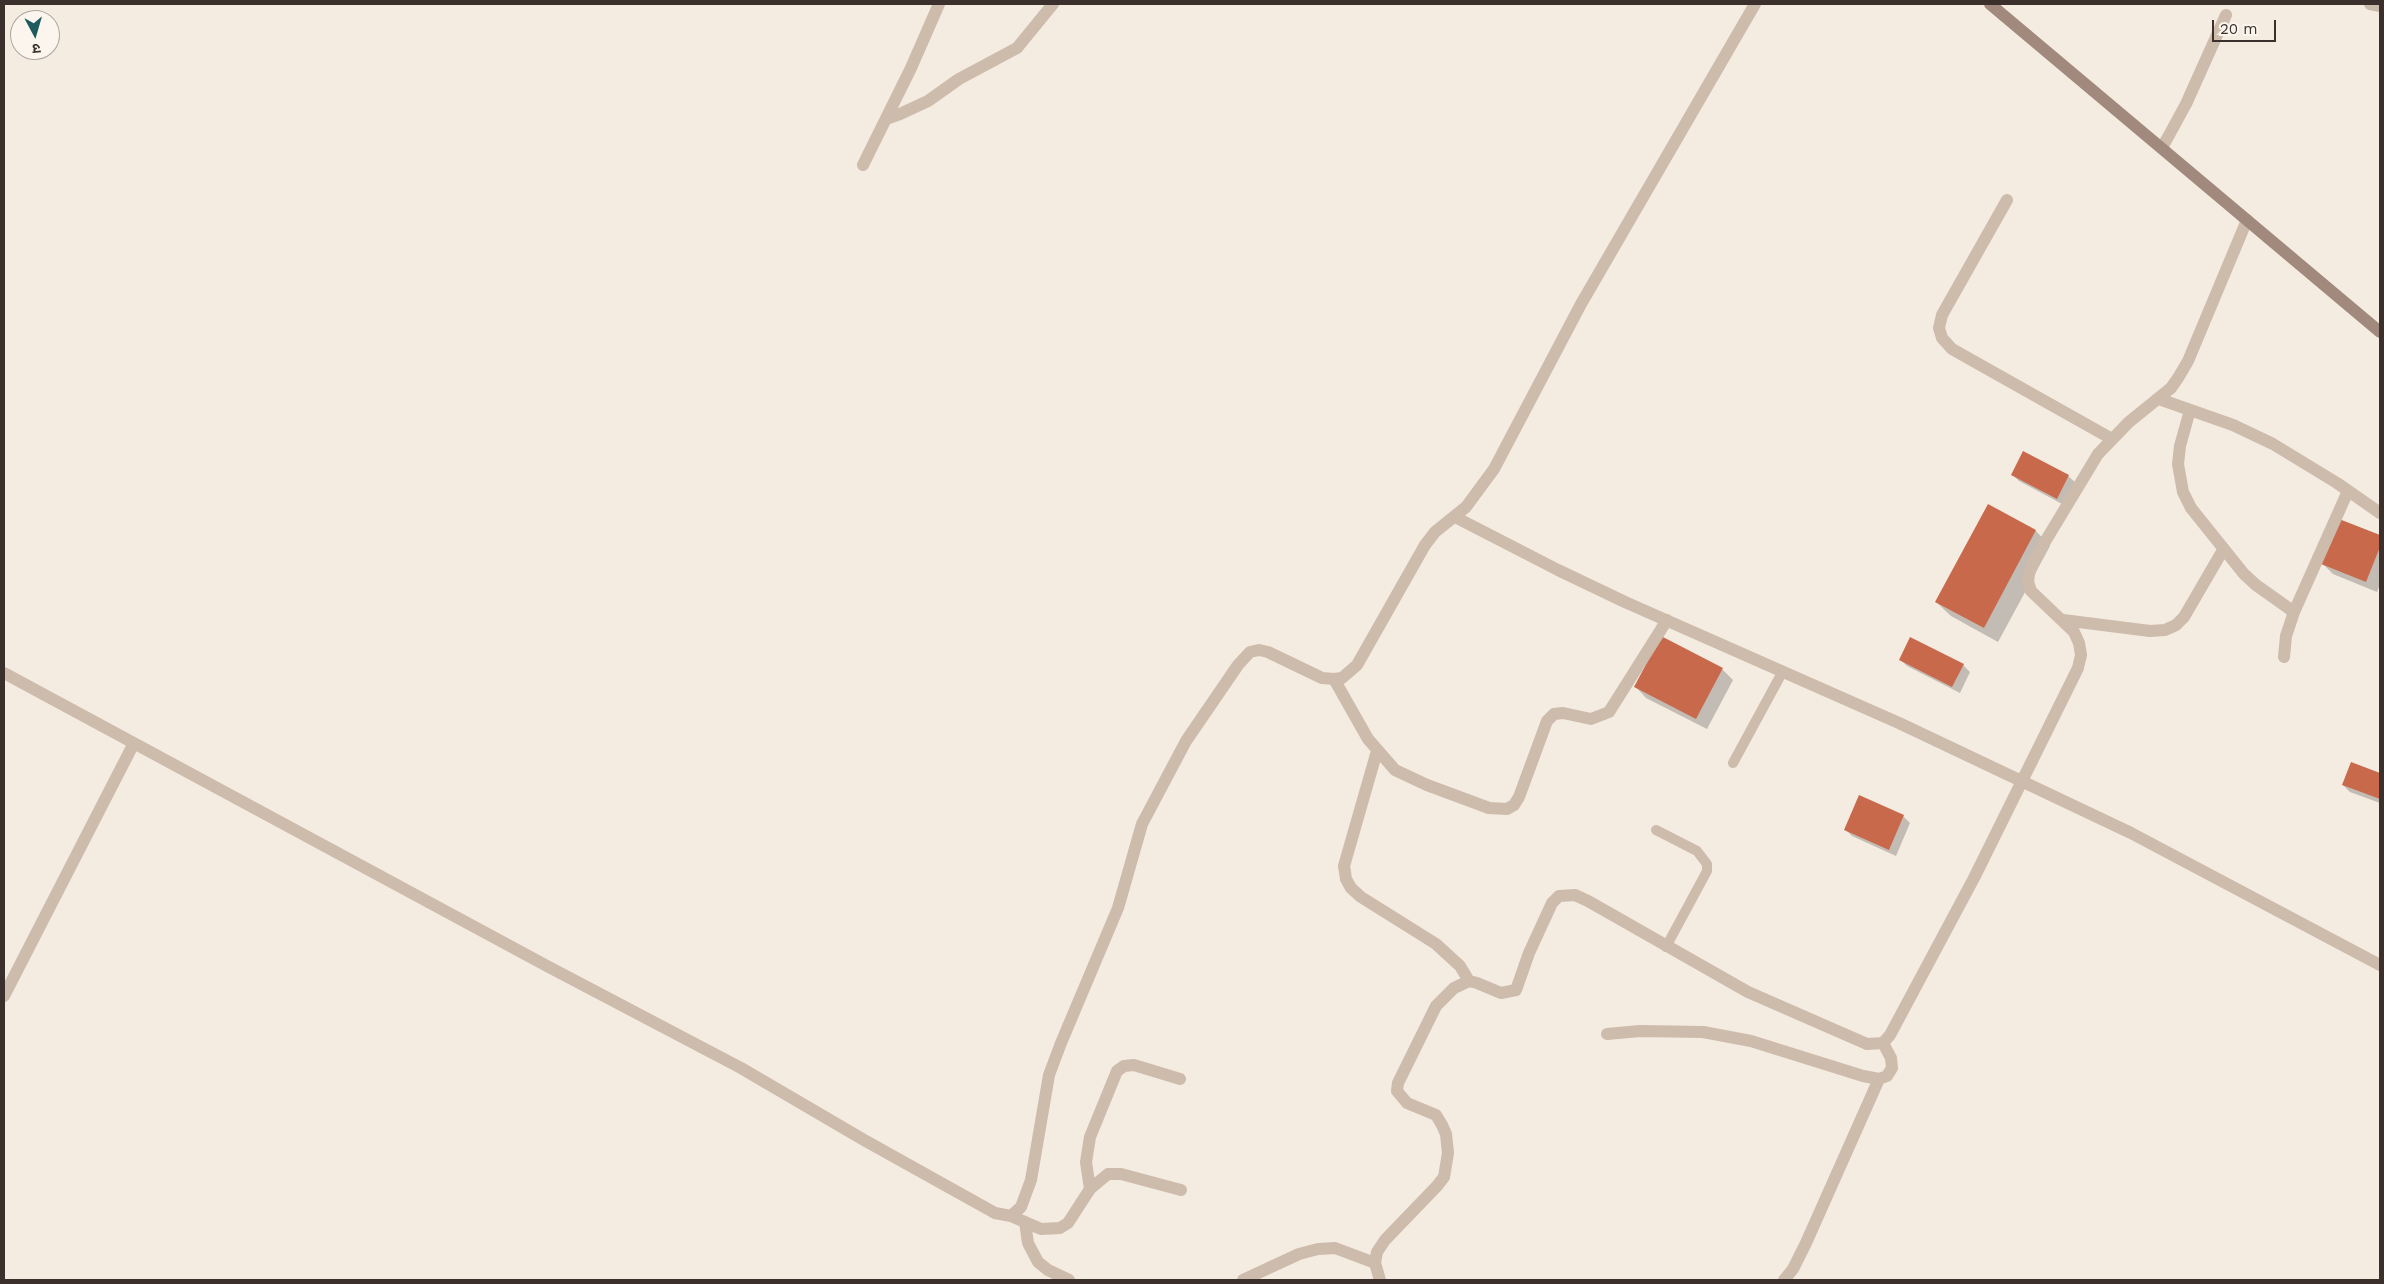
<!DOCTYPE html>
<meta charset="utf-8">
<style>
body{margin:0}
#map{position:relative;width:2384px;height:1284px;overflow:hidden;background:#f4ebe1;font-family:"Work Sans","Noto Sans Devanagari",sans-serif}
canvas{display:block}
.frame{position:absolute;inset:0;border:5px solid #3b302b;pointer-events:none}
.north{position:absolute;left:10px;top:10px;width:50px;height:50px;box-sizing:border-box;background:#fbf5ee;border:1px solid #aea6a0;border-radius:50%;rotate:174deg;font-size:14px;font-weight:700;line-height:20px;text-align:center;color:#3b302b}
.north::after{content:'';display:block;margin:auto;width:18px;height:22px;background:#1f5a5e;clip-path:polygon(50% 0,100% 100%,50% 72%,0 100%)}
.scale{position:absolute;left:2212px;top:20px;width:64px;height:22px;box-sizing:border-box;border:2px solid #3b302b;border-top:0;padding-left:6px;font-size:15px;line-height:18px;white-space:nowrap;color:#3b302b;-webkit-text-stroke:4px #fbf5ee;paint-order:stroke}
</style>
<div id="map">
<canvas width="2384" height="1284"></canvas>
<div class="frame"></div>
<div class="north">उ</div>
<div class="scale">20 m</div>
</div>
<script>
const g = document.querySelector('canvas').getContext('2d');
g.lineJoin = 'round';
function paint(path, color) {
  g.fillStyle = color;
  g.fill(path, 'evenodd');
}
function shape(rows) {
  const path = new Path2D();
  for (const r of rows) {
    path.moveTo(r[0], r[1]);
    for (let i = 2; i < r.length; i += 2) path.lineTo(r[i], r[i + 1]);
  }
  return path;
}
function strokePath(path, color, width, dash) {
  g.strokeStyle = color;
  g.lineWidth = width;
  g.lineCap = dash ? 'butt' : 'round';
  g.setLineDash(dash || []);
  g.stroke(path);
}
paint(shape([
 [2012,474,2068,476,2075,482,2064,505,2019,481],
 [1988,506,2036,531,2050,546,1998,642,1951,616,1936,602],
 [2339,520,2380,537,2380,584,2377,592,2333,574,2322,563],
 [1900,659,1963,665,1970,672,1960,693,1907,666],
 [1722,669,1733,680,1707,729,1646,698,1636,687],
 [2351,763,2380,774,2380,803,2350,792,2343,785],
 [1903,816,1910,823,1896,856,1852,836,1845,829]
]), '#0003');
paint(shape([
 [2023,451,2069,475,2057,499,2011,475],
 [1988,504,2036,530,1984,628,1935,602],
 [2339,519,2380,535,2380,547,2366,582,2321,564],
 [1661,636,1723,668,1696,719,1634,687],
 [1910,637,1964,664,1952,687,1899,660],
 [2351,762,2380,773,2380,799,2342,785],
 [1859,795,1904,815,1889,850,1844,830]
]), '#c8694b');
strokePath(shape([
 [1733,763,1783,671],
 [1656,830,1697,851,1707,864,1707,871,1666,947]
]), '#cdbbac', 10);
strokePath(shape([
 [2370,4,2380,6],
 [886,119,900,114,928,101,959,79,1017,48,1053,4],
 [2162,148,2186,104,2226,15],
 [863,165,911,68,939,4],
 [2007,200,1942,315,1939,328,1942,338,1952,349,2112,439],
 [2159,399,2233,425,2273,444,2337,483,2380,513],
 [2190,410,2180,446,2178,464,2183,492,2191,508,2244,574,2256,585,2294,612],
 [1455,517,1558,570,1625,602,1899,723,2131,833,2380,965],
 [2063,620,2150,631,2165,630,2176,625,2184,617,2223,550],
 [2284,657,2286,636,2294,612,2348,491],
 [4,673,547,966,741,1068,864,1140,995,1213,1011,1216,1021,1207,1031,1180,1049,1075,1061,1043,1118,908,1142,824,1186,741,1238,665,1250,652,1259,650,1268,652,1322,678,1334,679,1342,678,1357,665,1425,545,1435,532,1466,507,1494,469,1581,304,1755,4],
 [1334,679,1368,739,1395,770,1427,785,1489,808,1507,809,1514,805,1519,797,1547,721,1554,714,1563,713,1591,719,1609,712,1667,620],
 [1377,751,1344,866,1346,879,1351,888,1361,897,1436,944,1460,966,1469,981],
 [4,996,134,743],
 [1607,1034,1640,1031,1703,1032,1751,1041,1863,1076,1879,1079,1887,1076,1892,1068,1891,1058,1883,1043],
 [1090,1189,1086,1162,1090,1137,1117,1071,1124,1066,1134,1065,1180,1079],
 [1011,1216,1041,1229,1060,1228,1068,1223,1090,1189,1108,1174,1121,1174,1181,1190],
 [1025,1222,1028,1243,1038,1262,1048,1270,1069,1280],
 [1243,1280,1299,1254,1318,1249,1335,1248,1375,1263],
 [1380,1280,1375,1263,1377,1252,1385,1240,1437,1186,1444,1177,1448,1153,1446,1134,1442,1125,1436,1115,1407,1103,1397,1091,1398,1083,1436,1006,1454,988,1469,981,1477,983,1501,993,1516,990,1529,953,1552,903,1559,896,1575,895,1588,901,1748,992,1867,1044,1883,1043,1890,1035,1974,878,2078,668,2081,655,2079,643,2074,632,2031,591,2028,582,2029,574,2034,560,2098,454,2129,422,2171,388,2178,378,2188,361,2247,220],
 [1784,1280,1793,1269,1806,1243,1879,1079]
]), '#cdbbac', 12);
strokePath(shape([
 [1990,4,2380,332]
]), '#a18a7d', 12);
</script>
